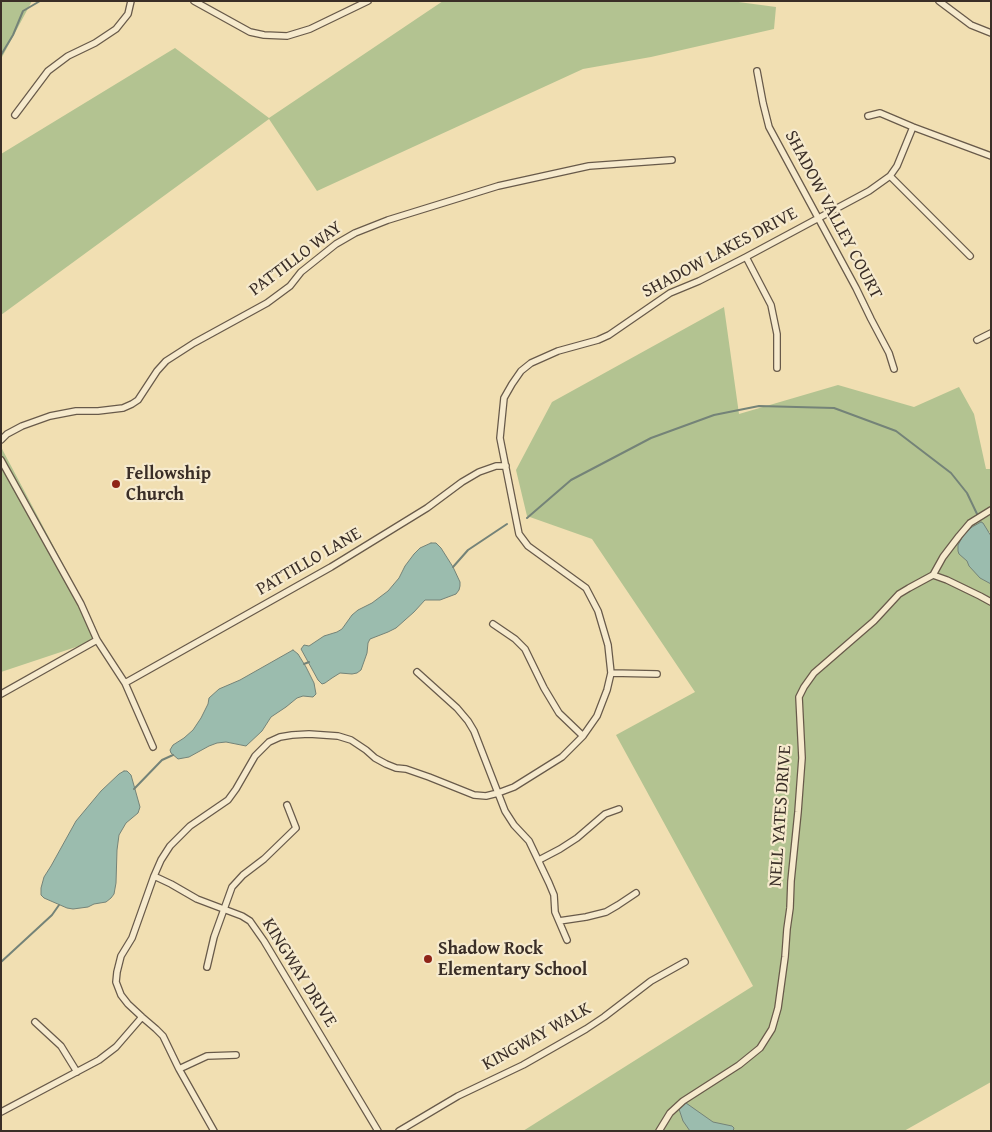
<!DOCTYPE html>
<style>
body{margin:0}
#map{position:relative;width:992px;height:1132px;overflow:hidden;background:#f1dfb2;font-family:"Gentium Book Plus",serif}
canvas{display:block}
.frame{position:absolute;inset:0;border:2px solid #3a2e27;pointer-events:none}
</style>
<div id="map">
<canvas width="992" height="1132"></canvas>
<div class="frame"></div>
</div>
<script>
const g = document.querySelector('canvas').getContext('2d');
g.lineJoin = 'round';
function paint(path, color) {
  g.fillStyle = color;
  g.fill(path, 'evenodd');
}
function shape(rows) {
  const path = new Path2D();
  for (const r of rows) {
    path.moveTo(r[0], r[1]);
    for (let i = 2; i < r.length; i += 2) path.lineTo(r[i], r[i + 1]);
  }
  return path;
}
function strokePath(path, color, width, dash) {
  g.strokeStyle = color;
  g.lineWidth = width;
  g.lineCap = dash ? 'butt' : 'round';
  g.setLineDash(dash || []);
  g.stroke(path);
}
function drawText(font, color, halo, rows, align = 'center') {
  g.font = font + ' "Gentium Book Plus",serif';
  g.lineWidth = 4.5;
  g.setLineDash([]);
  g.textBaseline = 'middle';
  g.strokeStyle = halo;
  g.fillStyle = color;
  for (const [text, x, y, turn = 0] of rows) {
    g.save();
    g.translate(x, y);
    g.rotate((+turn || 0) * Math.PI / 180);
    g.textAlign = isNaN(turn) ? turn : align;
    if (halo) g.strokeText(text, 0, 0);
    g.fillText(text, 0, 0);
    g.restore();
  }
}
paint(shape([
 [1,1,32,1,1,59],
 [443,1,731,1,776,7,774,29,651,57,583,69,317,191,269,119,1,315,1,154,175,48,269,118],
 [724,307,739,414,838,385,914,407,959,387,974,414,986,469,991,469,991,531,970,546,991,562,991,1082,904,1131,523,1131,753,986,616,735,695,692,592,539,527,516,516,470,552,402],
 [1,447,63,564,100,639,1,672]
]), '#b3c391');
const water = shape([
 [981,522,983,523,991,536,991,584,980,578,969,566,967,561,959,554,958,551,958,545,964,534,972,527,981,522],
 [431,543,436,543,441,548,453,567,460,582,460,586,459,590,456,594,440,600,425,600,414,612,396,628,388,632,370,639,368,643,367,653,361,670,357,673,352,674,340,673,332,678,325,683,322,684,318,680,301,649,304,645,309,646,324,636,337,632,342,629,352,615,358,610,372,603,388,591,399,578,405,566,414,554,420,548,431,543],
 [293,650,298,654,306,667,314,683,316,694,313,697,303,696,297,698,286,707,271,717,262,731,246,746,226,742,217,743,209,746,189,757,178,759,171,753,170,750,173,745,184,738,193,730,201,718,208,704,209,698,219,689,240,680,293,650],
 [124,771,127,771,131,775,140,807,138,813,126,823,119,835,117,850,116,883,114,894,111,898,106,902,94,904,88,907,73,909,67,908,44,898,41,895,41,888,44,877,51,866,76,821,101,791,119,774,124,771],
 [686,1103,713,1122,732,1126,734,1128,733,1131,690,1131,683,1121,679,1109,681,1104,686,1103]
]);
paint(water, '#9bbcae');
strokePath(water, '#748378', 1);
strokePath(shape([
 [1,55,13,35,23,11,40,1],
 [527,518,571,480,651,438,714,415,759,406,834,408,896,431,951,473,967,493,978,516],
 [453,567,468,550,507,524],
 [304,664,309,662],
 [134,789,162,760,173,755],
 [1,962,52,915,59,905]
]), '#748378', 2);
const street = shape([
 [194,1,250,32,264,35,287,36,310,29,368,1],
 [939,1,971,25,991,33],
 [757,71,763,103,769,127,856,288,871,319,889,353,894,369],
 [15,115,48,71,68,56,95,43,116,29,128,14,131,1],
 [868,116,880,113,913,127,991,156],
 [890,176,970,256],
 [746,257,771,305,777,334,777,368],
 [977,340,991,333],
 [1,440,7,434,22,426,50,416,76,411,98,411,123,408,132,404,138,400,157,371,166,361,194,343,267,303,290,286,301,272,336,244,355,233,388,220,498,186,589,166,672,160],
 [1,460,81,604,97,640,125,683,153,747],
 [933,575,943,557,959,536,970,523,991,510],
 [493,624,515,639,525,649,544,688,559,713,583,736],
 [417,672,457,708,468,721,474,731,505,811,514,825,529,841,549,883,554,895,555,912,567,940],
 [611,673,657,674],
 [125,683,331,567,427,508,462,482,479,472,496,466,506,466],
 [1,694,97,640],
 [539,860,560,849,577,838,605,814,619,809],
 [154,876,171,884,197,899,242,916,250,921,264,941,378,1131],
 [559,921,586,917,606,912,618,905,636,893],
 [207,967,214,937,232,887,243,875,264,859,296,828,287,805],
 [35,1022,61,1046,77,1072],
 [179,1069,207,1056,236,1055],
 [1,1112,99,1060,116,1047,142,1017],
 [214,1131,179,1069,163,1036,156,1029,142,1017,128,1004,121,995,116,982,117,972,121,956,132,938,154,876,161,860,170,846,190,826,228,800,236,789,255,756,269,742,280,737,292,735,309,734,338,736,351,740,366,750,375,758,386,764,396,768,406,769,429,777,474,795,486,796,498,793,514,787,562,757,583,736,597,716,607,690,611,673,608,645,598,611,586,588,528,546,519,534,516,519,500,438,504,398,512,384,521,371,531,363,558,351,598,340,609,335,670,293,699,281,746,257,869,191,890,176,897,166,913,127],
 [399,1131,458,1096,523,1065,586,1029,604,1017,651,981,685,962],
 [659,1131,670,1113,683,1101,739,1065,760,1048,772,1029,778,1008,785,957,787,929,790,908,791,881,798,812,802,758,799,697,804,687,814,673,874,621,899,594,909,588,933,575,947,580,980,596,991,602]
]);
strokePath(street, '#685a4a', 8);
strokePath(street, '#f6eacd', 5.5);
for (const [x, y, r, color] of [
 [116,484,5,"#8f2418"],
 [428,959,5,"#8f2418"]
]) {
  const dot = new Path2D();
  dot.arc(x, y, r, 0, 2 * Math.PI);
  g.fillStyle = color;
  g.fill(dot);
  strokePath(dot, '#f6eacd', 2);
}
drawText('18px', '#3a2e27', '#f6eacd', [
 ["SHADOW VALLEY COURT",833,215,62],
 ["SHADOW LAKES DRIVE",720,253,-28],
 ["PATTILLO WAY",296,259,-37],
 ["PATTILLO LANE",309,562,-30],
 ["NELL YATES DRIVE",781,816,-86],
 ["KINGWAY DRIVE",299,973,58],
 ["KINGWAY WALK",537,1037,-29]
]);
drawText('bold 18px', '#3a2e27', '#f6eacd', [
 ["Fellowship",126,474],
 ["Church",126,495],
 ["Shadow Rock",438,949],
 ["Elementary School",438,970]
], 'left');
</script>
